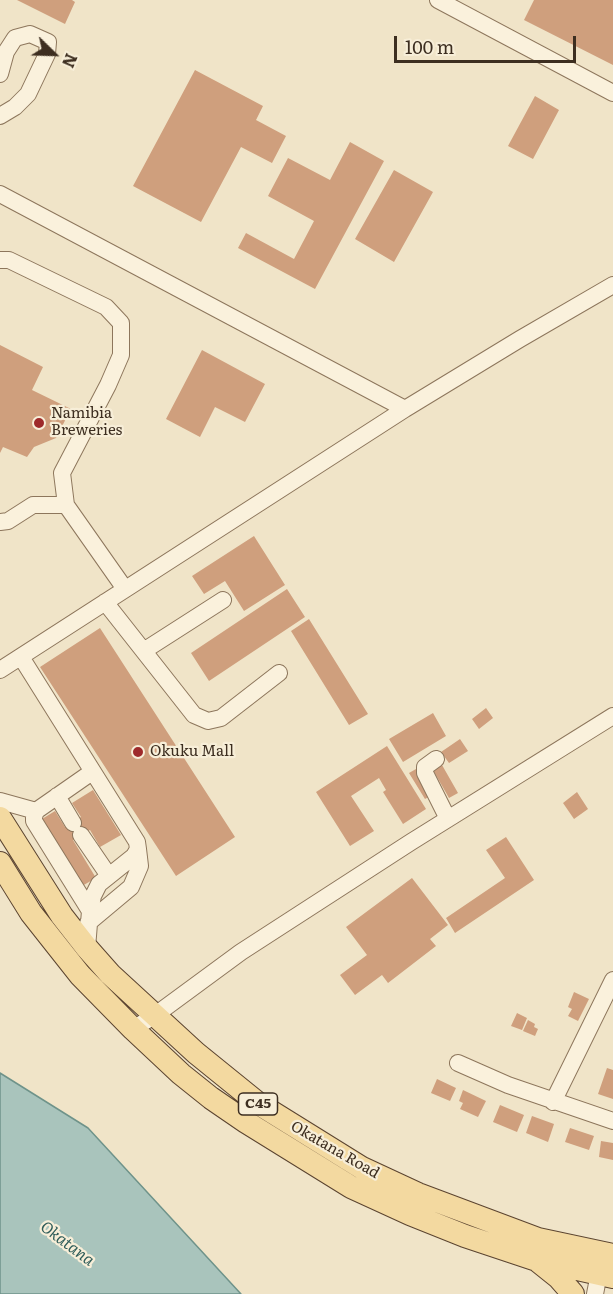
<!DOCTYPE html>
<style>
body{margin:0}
#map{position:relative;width:613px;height:1294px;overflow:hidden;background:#f0e4c8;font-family:Literata,serif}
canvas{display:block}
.north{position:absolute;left:24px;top:24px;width:60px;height:60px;-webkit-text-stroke:4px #f7eed8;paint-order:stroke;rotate:113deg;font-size:16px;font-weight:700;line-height:24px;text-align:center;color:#3d2e20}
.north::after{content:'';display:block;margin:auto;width:21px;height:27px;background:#3d2e20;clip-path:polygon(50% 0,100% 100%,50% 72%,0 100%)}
.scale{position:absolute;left:394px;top:36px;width:182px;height:27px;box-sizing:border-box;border:3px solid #3d2e20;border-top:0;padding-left:8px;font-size:18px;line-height:21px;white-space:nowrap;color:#3d2e20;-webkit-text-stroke:4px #f7eed8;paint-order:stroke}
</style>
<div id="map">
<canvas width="613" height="1294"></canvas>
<div class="north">N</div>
<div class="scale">100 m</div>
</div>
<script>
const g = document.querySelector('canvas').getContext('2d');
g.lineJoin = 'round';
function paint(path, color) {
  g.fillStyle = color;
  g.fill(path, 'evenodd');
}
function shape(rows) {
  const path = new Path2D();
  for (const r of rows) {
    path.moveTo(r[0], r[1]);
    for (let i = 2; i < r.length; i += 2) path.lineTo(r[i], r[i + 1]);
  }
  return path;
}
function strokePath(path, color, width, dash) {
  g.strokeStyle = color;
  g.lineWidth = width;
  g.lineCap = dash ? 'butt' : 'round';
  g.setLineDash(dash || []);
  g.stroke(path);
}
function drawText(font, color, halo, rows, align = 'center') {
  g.font = font + ' Literata,serif';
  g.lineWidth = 4.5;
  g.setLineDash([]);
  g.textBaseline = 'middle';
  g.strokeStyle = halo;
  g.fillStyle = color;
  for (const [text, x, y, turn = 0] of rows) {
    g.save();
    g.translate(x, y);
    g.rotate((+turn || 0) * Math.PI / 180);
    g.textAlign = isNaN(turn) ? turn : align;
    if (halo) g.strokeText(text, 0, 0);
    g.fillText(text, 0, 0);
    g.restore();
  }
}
const water = shape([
 [0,1073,88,1128,241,1294,0,1294,0,1073]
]);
paint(water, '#a9c4bc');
strokePath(water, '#6f938a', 1.5);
paint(shape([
 [17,0,72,0,75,2,65,24],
 [534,0,613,0,613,65,524,20],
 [195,70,263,106,256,120,286,136,272,163,241,147,201,222,133,186],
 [535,96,559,110,533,159,508,146],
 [350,142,384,161,315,289,238,248,246,233,294,259,314,221,268,196,288,158,330,180],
 [394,170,433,192,394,262,355,239],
 [0,345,43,367,32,390,71,409,56,438,34,447,27,457,3,447,0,453],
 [202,350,265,384,245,422,215,407,200,437,166,419],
 [254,536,285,585,244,611,225,581,204,594,192,576],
 [287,589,305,617,209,681,191,653],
 [309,619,368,714,349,725,291,631],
 [100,628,235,837,176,876,40,667],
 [486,708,493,718,479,729,472,719],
 [433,713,446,736,403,762,389,739],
 [460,739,468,751,449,763,441,752],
 [387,746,426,809,403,824,383,792,386,790,379,778,351,796,374,831,350,846,316,792],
 [442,765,458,793,449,798,433,770],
 [416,769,432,795,425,799,409,773],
 [93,790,121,835,100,847,90,830,73,840,96,878,82,886,42,819,55,811,65,827,81,817,72,803],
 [577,792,588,809,574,819,563,803],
 [506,837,534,880,455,933,446,918,505,878,486,850],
 [412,878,448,925,430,939,436,946,388,983,382,975,355,995,340,975,367,955,346,927],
 [574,992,589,999,578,1021,568,1016,572,1009,568,1007],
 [517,1013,527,1018,522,1030,511,1026],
 [528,1020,535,1024,534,1027,538,1029,535,1036,523,1031],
 [607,1068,613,1070,613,1099,598,1094],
 [437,1079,456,1088,450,1101,431,1093],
 [463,1090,486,1101,478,1117,460,1109,463,1103,459,1101],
 [500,1105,524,1115,517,1132,493,1122],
 [532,1116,554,1124,548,1142,526,1133],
 [570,1128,594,1136,589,1150,565,1142],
 [601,1141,613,1143,613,1160,599,1157]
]), '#cf9f7d');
const minor = shape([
 [438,0,613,93],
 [0,74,6,52,15,38,30,34,48,42,47,54,28,94,15,107,0,116],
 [0,194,405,409],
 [0,260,9,260,106,307,121,323,121,355,108,385,62,473,66,505,125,589],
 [0,522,8,521,33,505,66,505],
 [105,602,194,715,208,721,221,718,279,673],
 [145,650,223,600],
 [21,657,137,842,138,849,134,856,99,884,93,896,90,911,87,948],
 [0,670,405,409,520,339,613,285],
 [436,759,425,767,425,773,448,819],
 [57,796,73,823],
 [0,801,36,811],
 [81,835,109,876],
 [90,911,34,821,34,817,36,811,92,772],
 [88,923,131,887,140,866,138,849],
 [133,1029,154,1016,241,952,411,842,613,716],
 [458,1063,508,1085,613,1121],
 [553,1102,613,980],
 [595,1294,601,1263]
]);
const major = shape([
 [0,818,62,916,87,948,110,974,196,1053,259,1104,362,1168,418,1194,538,1239,613,1255],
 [0,863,31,913,80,975,133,1029,181,1074,211,1098,246,1122,351,1187,410,1214,465,1236,537,1260,613,1277],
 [539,1262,559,1278,573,1294]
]);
strokePath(minor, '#8d765c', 18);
strokePath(major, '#5b4430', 24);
strokePath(minor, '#faf1dc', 16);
strokePath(major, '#f3d9a0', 22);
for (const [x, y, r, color] of [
 [39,423,6,"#9e2a2b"],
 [138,752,6,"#9e2a2b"]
]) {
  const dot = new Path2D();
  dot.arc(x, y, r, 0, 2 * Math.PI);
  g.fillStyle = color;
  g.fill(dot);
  strokePath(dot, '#f7eed8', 2);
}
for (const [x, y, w] of [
 [258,1104,39]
]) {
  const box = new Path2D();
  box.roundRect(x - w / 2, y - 11, w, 22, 4.5);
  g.fillStyle = '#f7eed8';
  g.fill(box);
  strokePath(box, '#3d2e20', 1.5);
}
drawText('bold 14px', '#3d2e20', null, [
 ["C45",258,1104]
]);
drawText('15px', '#3d2e20', '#f7eed8', [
 ["Namibia",51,414],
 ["Breweries",51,431],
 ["Okuku Mall",150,752]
], 'left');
drawText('15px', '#3d2e20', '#f7eed8', [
 ["Okatana Road",335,1150,30]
]);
drawText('italic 16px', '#2f5d5a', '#f7eed8', [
 ["Okatana",67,1244,37]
]);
</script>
